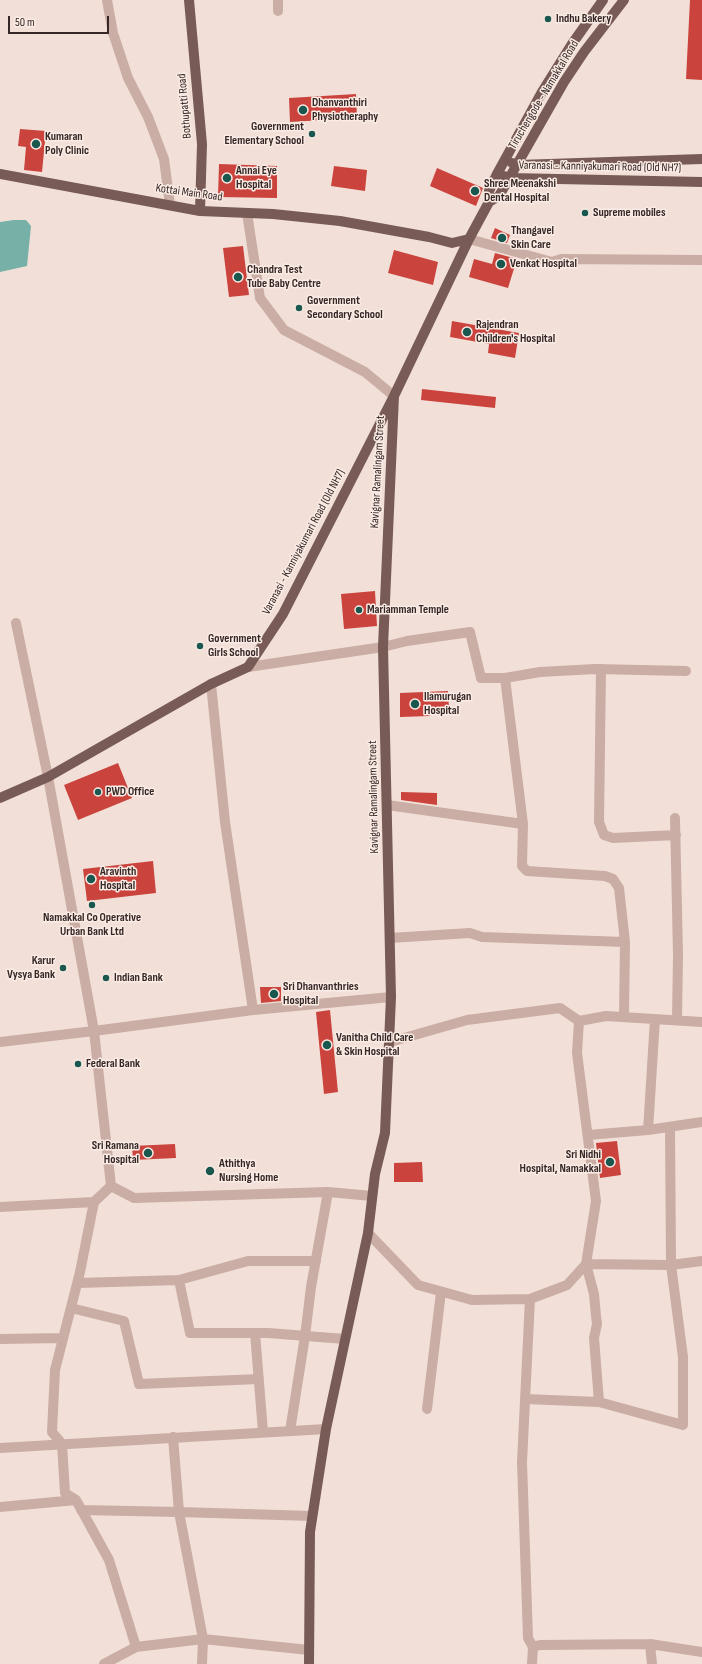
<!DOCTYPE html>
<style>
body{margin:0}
#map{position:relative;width:702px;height:1664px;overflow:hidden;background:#f2e0d8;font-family:"Sofia Sans Condensed",sans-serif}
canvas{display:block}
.scale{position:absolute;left:8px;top:16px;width:101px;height:18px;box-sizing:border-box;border:2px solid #352726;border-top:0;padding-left:5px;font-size:12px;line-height:14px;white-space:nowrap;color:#352726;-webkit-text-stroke:3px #faebe4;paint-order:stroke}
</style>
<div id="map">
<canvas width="702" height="1664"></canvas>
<div class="scale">50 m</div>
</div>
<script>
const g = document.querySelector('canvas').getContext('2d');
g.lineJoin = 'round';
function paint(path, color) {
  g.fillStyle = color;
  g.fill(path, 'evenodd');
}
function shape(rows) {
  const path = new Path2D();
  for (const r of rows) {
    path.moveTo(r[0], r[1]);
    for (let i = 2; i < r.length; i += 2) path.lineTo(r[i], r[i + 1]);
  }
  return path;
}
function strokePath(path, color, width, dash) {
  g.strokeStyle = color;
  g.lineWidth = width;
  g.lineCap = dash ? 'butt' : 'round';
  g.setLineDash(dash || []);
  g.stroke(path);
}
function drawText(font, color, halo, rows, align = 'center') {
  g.font = font + ' "Sofia Sans Condensed",sans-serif';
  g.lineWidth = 3;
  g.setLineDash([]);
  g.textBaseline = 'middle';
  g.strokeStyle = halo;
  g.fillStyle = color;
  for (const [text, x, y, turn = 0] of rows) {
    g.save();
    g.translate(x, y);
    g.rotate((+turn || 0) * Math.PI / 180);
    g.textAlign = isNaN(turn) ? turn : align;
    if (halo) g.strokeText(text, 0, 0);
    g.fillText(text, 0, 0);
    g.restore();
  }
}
paint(shape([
 [14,220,26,220,31,226,27,266,0,272,0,222]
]), '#76b0a7');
paint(shape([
 [690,0,702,0,702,80,686,79],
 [356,94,357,118,290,122,289,98],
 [20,129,46,131,42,172,24,170,26,147,18,146],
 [219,164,277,166,277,198,218,197],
 [334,166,367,170,365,191,331,186],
 [437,168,483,188,476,206,430,186],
 [495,228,510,235,507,243,491,238],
 [243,246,249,295,229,297,223,248],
 [394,250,438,262,433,285,388,273],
 [495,253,517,259,508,288,469,277,474,259,492,264],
 [452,321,519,333,515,358,488,353,489,344,450,337],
 [422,389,496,397,495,408,421,400],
 [375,591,377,626,344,629,341,594],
 [448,691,449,708,430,709,430,716,400,717,400,693],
 [118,763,132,798,78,820,64,785],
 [401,792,437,793,437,805,401,800],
 [153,861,156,893,87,901,83,869],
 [260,987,281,987,281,1001,261,1003],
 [330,1010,338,1092,324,1094,316,1012],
 [617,1141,621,1175,600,1178,596,1143],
 [175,1144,176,1158,133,1160,132,1146],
 [422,1162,423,1182,394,1182,394,1163]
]), '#cb433d');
strokePath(shape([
 [107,0,113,33,128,78,148,117,164,159,170,205],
 [278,11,278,0],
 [247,213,260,298,284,330,365,372,394,396],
 [469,239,552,262,561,259,702,260],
 [16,623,48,777,94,1031,111,1186,134,1198,328,1192,372,1196],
 [248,667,383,647,407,641,470,632,481,678,505,678],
 [601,669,599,822,604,835,613,838,676,835],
 [211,684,225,822,253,1010],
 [387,805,523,824,505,678,540,672,595,669,686,671],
 [675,818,678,955,677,1020],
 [523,824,522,866,527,871,605,876,613,879,619,888,625,942],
 [390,938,470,933,482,937,625,942,624,1017],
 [0,1042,94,1031,253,1010,391,997],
 [390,1042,467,1020,560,1008,579,1021],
 [648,1130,702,1122],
 [588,1135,648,1130,655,1019],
 [94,1202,80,1272,55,1370,52,1432,62,1444,65,1493,76,1500,109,1560,136,1647],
 [0,1207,94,1202,111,1186],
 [368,1233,418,1285,472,1300,530,1299,567,1285,586,1264,596,1201,577,1053,579,1021,606,1016,702,1022],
 [179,1280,190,1333,268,1333,345,1339],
 [78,1283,179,1280,248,1261,316,1261],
 [530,1299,522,1462,528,1638,533,1647,532,1664],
 [71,1308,124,1321,139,1384,259,1379],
 [255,1333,263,1432],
 [0,1339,63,1338],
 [525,1399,599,1402,683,1425,683,1357,671,1265,670,1127],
 [599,1402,594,1338,597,1324,596,1316,594,1294,586,1264,671,1265,702,1261],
 [427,1409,441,1292],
 [290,1431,305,1336,311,1287,328,1192],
 [173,1437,179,1512,203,1639,202,1664],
 [0,1448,326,1429],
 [0,1507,76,1500],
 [81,1510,179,1512,312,1516],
 [533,1647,540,1645,650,1644],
 [104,1664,136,1647,203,1639,309,1650],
 [652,1664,650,1644,702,1652]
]), '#caada4', 10);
strokePath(shape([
 [189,0,202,144,200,211],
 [512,163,518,165,702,159],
 [0,174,200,211,273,214,340,221,429,237,452,243,469,239],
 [504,176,510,178,702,182],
 [489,202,499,196,564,82,584,52,624,0],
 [0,798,48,777,211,684,248,667,283,614,394,396,469,239,489,202,489,191,497,174,542,92,572,44,603,0],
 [309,1664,310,1532,326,1429,368,1233,375,1174,385,1133,391,997,383,647,394,396]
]), '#785b56', 10);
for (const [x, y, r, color] of [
 [548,19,4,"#1a584f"],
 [303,110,5,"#1a584f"],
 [312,134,4,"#1a584f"],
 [36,144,5,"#1a584f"],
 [227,178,5,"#1a584f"],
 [475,191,5,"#1a584f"],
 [585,213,4,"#1a584f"],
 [502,238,5,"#1a584f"],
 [501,264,5,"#1a584f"],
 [238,277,5,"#1a584f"],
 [299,308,4,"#1a584f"],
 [467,332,5,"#1a584f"],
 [359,610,4,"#1a584f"],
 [200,646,4,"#1a584f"],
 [415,704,5,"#1a584f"],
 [98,792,4,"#1a584f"],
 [91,879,5,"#1a584f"],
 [92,905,4,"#1a584f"],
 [63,968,4,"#1a584f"],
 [106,978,4,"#1a584f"],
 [274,994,5,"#1a584f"],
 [327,1045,5,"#1a584f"],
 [78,1064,4,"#1a584f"],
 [148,1153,5,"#1a584f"],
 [610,1162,5,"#1a584f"],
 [210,1171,5,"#1a584f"]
]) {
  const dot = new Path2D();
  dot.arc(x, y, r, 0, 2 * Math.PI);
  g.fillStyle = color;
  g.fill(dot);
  strokePath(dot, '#faebe4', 1.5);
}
drawText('bold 12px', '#352726', '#faebe4', [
 ["Indhu Bakery",556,19],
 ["Dhanvanthiri",312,103],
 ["Physiotheraphy",312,117],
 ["Government",304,127,"right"],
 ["Elementary School",304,141,"right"],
 ["Kumaran",45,137],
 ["Poly Clinic",45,151],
 ["Annai Eye",236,171],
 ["Hospital",236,185],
 ["Shree Meenakshi",484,184],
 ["Dental Hospital",484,198],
 ["Supreme mobiles",593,213],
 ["Thangavel",511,231],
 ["Skin Care",511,245],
 ["Venkat Hospital",510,264],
 ["Chandra Test",247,270],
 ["Tube Baby Centre",247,284],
 ["Government",307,301],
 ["Secondary School",307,315],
 ["Rajendran",476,325],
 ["Children's Hospital",476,339],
 ["Mariamman Temple",367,610],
 ["Government",208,639],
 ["Girls School",208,653],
 ["Ilamurugan",424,697],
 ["Hospital",424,711],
 ["PWD Office",106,792],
 ["Aravinth",100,872],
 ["Hospital",100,886],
 ["Namakkal Co Operative",92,918,"center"],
 ["Urban Bank Ltd",92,932,"center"],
 ["Karur",55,961,"right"],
 ["Vysya Bank",55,975,"right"],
 ["Indian Bank",114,978],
 ["Sri Dhanvanthries",283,987],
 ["Hospital",283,1001],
 ["Vanitha Child Care",336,1038],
 ["& Skin Hospital",336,1052],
 ["Federal Bank",86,1064],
 ["Sri Ramana",139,1146,"right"],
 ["Hospital",139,1160,"right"],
 ["Sri Nidhi",601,1155,"right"],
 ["Hospital, Namakkal",601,1169,"right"],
 ["Athithya",219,1164],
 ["Nursing Home",219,1178]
], 'left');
drawText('12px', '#352726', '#faebe4', [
 ["Tiruchengode - Namakkal Road",544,95,-59],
 ["Bothupatti Road",185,106,-95],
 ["Varanasi - Kanniyakumari Road (Old NH7)",600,167,1],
 ["Kottai Main Road",189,193,8],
 ["Kavignar Ramalingam Street",378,472,-87],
 ["Varanasi - Kanniyakumari Road (Old NH7)",304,542,-62],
 ["Kavignar Ramalingam Street",374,797,-91]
]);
</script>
